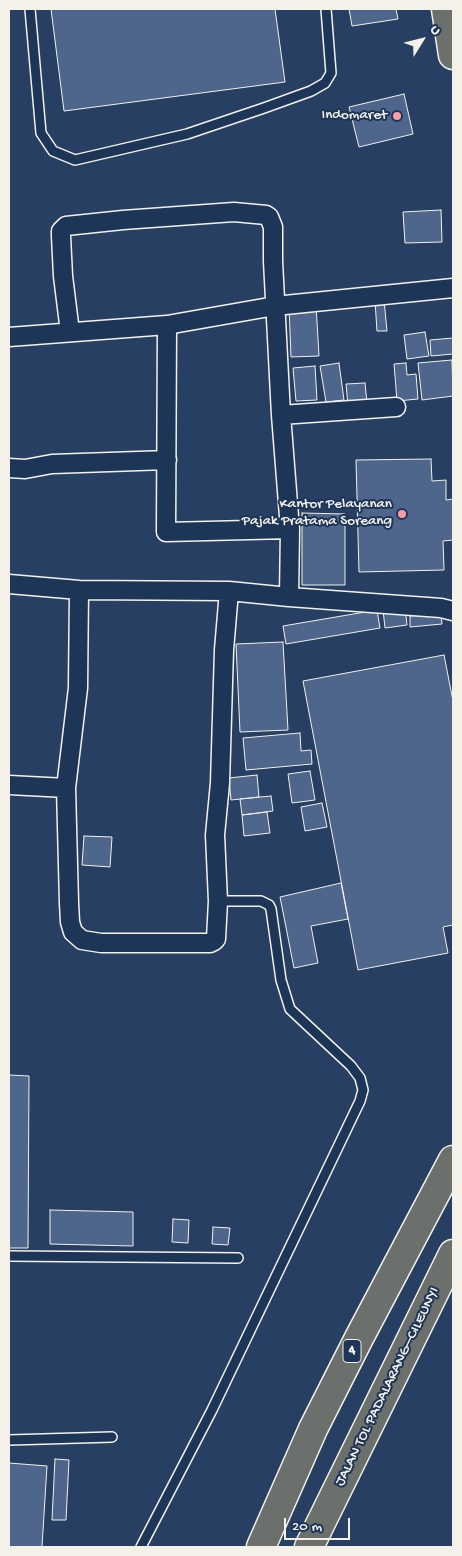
<!DOCTYPE html>
<meta charset="utf-8">
<style>
body{margin:0}
#map{position:relative;width:462px;height:1556px;overflow:hidden;background:#273f62;font-family:"Gochi Hand",sans-serif}
canvas{display:block}
.frame{position:absolute;inset:0;border:10px solid #f4f1e8;pointer-events:none}
.north{position:absolute;left:397px;top:15px;width:50px;height:50px;-webkit-text-stroke:4px #1d3557;paint-order:stroke;rotate:54deg;font-size:14px;font-weight:700;line-height:20px;text-align:center;color:#f4f1e8}
.north::after{content:'';display:block;margin:auto;width:18px;height:22px;background:#f4f1e8;clip-path:polygon(50% 0,100% 100%,50% 72%,0 100%)}
.scale{position:absolute;left:284px;top:1518px;width:66px;height:22px;box-sizing:border-box;border:2px solid #f4f1e8;border-top:0;padding-left:6px;font-size:15px;line-height:18px;white-space:nowrap;color:#f4f1e8;-webkit-text-stroke:4px #1d3557;paint-order:stroke}
</style>
<div id="map">
<canvas width="462" height="1556"></canvas>
<div class="frame"></div>
<div class="north">U</div>
<div class="scale">20 m</div>
</div>
<script>
const g = document.querySelector('canvas').getContext('2d');
g.lineJoin = 'round';
function paint(path, color) {
  g.fillStyle = color;
  g.fill(path, 'evenodd');
}
function shape(rows) {
  const path = new Path2D();
  for (const r of rows) {
    path.moveTo(r[0], r[1]);
    for (let i = 2; i < r.length; i += 2) path.lineTo(r[i], r[i + 1]);
  }
  return path;
}
function strokePath(path, color, width, dash) {
  g.strokeStyle = color;
  g.lineWidth = width;
  g.lineCap = dash ? 'butt' : 'round';
  g.setLineDash(dash || []);
  g.stroke(path);
}
function drawText(font, color, halo, rows, align = 'center') {
  g.font = font + ' "Gochi Hand",sans-serif';
  g.lineWidth = 4;
  g.setLineDash([]);
  g.textBaseline = 'middle';
  g.strokeStyle = halo;
  g.fillStyle = color;
  for (const [text, x, y, turn = 0] of rows) {
    g.save();
    g.translate(x, y);
    g.rotate((+turn || 0) * Math.PI / 180);
    g.textAlign = isNaN(turn) ? turn : align;
    if (halo) g.strokeText(text, 0, 0);
    g.fillText(text, 0, 0);
    g.restore();
  }
}
const building = shape([
 [51,9,275,9,285,82,64,111,51,9],
 [349,9,396,9,398,19,352,26,349,9],
 [404,94,413,134,359,147,349,107,404,94],
 [441,210,442,242,405,243,403,212,441,210],
 [384,300,387,331,377,331,375,301,384,300],
 [316,304,319,356,291,357,289,306,316,304],
 [425,332,429,356,407,359,404,335,425,332],
 [453,338,453,354,431,356,430,340,453,338],
 [452,360,453,396,422,400,418,363,452,360],
 [339,363,344,400,326,402,320,366,339,363],
 [406,363,407,375,416,374,418,399,397,401,394,364,406,363],
 [315,366,317,400,296,401,293,368,315,366],
 [365,383,367,403,348,405,346,384,365,383],
 [431,459,432,481,446,480,446,500,453,499,453,540,443,541,444,570,359,572,356,460,431,459],
 [302,513,345,514,345,585,302,585,302,513],
 [405,607,407,625,385,628,383,610,405,607],
 [377,610,380,628,286,644,283,626,377,610],
 [441,614,442,624,410,627,410,616,441,614],
 [283,642,288,730,240,732,236,644,283,642],
 [444,655,453,701,453,925,443,927,448,953,358,970,303,681,444,655],
 [300,733,301,751,311,750,312,764,246,770,243,738,300,733],
 [310,771,315,800,292,803,288,774,310,771],
 [257,775,259,797,231,800,229,778,257,775],
 [271,796,273,811,242,815,240,799,271,796],
 [322,803,327,827,305,831,301,807,322,803],
 [267,812,270,833,244,836,242,815,267,812],
 [84,836,112,837,110,867,82,865,84,836],
 [341,883,348,919,311,926,318,963,294,968,280,897,341,883],
 [9,1075,29,1076,28,1248,9,1248,9,1075],
 [50,1210,133,1212,133,1246,50,1244,50,1210],
 [173,1219,189,1220,188,1243,172,1242,173,1219],
 [213,1227,230,1228,228,1245,212,1244,213,1227],
 [55,1459,69,1460,66,1520,52,1520,55,1459],
 [9,1463,47,1466,42,1547,9,1547,9,1463]
]);
paint(building, '#4e658c');
strokePath(building, '#f4f1e8', 1);
const lane = shape([
 [30,9,41,133,53,151,75,160,187,134,264,108,311,91,325,83,331,73,326,9],
 [9,1256,238,1258],
 [9,1440,112,1437],
 [141,1547,212,1410,360,1101,363,1090,360,1078,351,1066,290,1009,281,980,271,909,269,905,261,901,218,901]
]);
const street = shape([
 [167,325,166,532,290,529],
 [70,332,63,276,61,236,61,231,66,226,123,220,234,212,266,215,269,217,273,227,273,261,281,415,290,529,289,597],
 [9,337,167,325,275,306,453,288],
 [281,415,396,407],
 [9,468,25,469,52,464,167,460],
 [9,584,79,590,229,591,289,597,441,608,453,611],
 [9,785,66,788,78,688,79,590],
 [66,788,69,903,70,922,73,932,82,940,101,943,210,943,214,941,216,939,218,901,215,835,220,783,224,650,229,591]
]);
const highway = shape([
 [446,9,453,55],
 [261,1547,313,1429,359,1338,453,1160],
 [309,1547,453,1254]
]);
strokePath(lane, '#f4f1e8', 12);
strokePath(street, '#f4f1e8', 21);
strokePath(highway, '#f4f1e8', 31);
strokePath(lane, '#1d3557', 9);
strokePath(street, '#1d3557', 18);
strokePath(highway, '#6b706d', 28);
for (const [x, y, r, color] of [
 [397,116,5,"#ff9aa2"],
 [402,514,5,"#ff9aa2"]
]) {
  const dot = new Path2D();
  dot.arc(x, y, r, 0, 2 * Math.PI);
  g.fillStyle = color;
  g.fill(dot);
  strokePath(dot, '#1d3557', 2);
}
for (const [x, y, w] of [
 [352,1351,18]
]) {
  const box = new Path2D();
  box.roundRect(x - w / 2, y - 11.5, w, 23, 4);
  g.fillStyle = '#1d3557';
  g.fill(box);
  strokePath(box, '#f4f1e8', 1);
}
drawText('bold 14px', '#f4f1e8', null, [
 ["4",352,1351]
]);
drawText('15px', '#f4f1e8', '#1d3557', [
 ["Indomaret",387,116],
 ["Kantor Pelayanan",392,505],
 ["Pajak Pratama Soreang",392,522]
], 'right');
drawText('15px', '#f4f1e8', '#1d3557', [
 ["JALAN TOL PADALARANG–CILEUNYI",388,1387,-64]
]);
</script>
